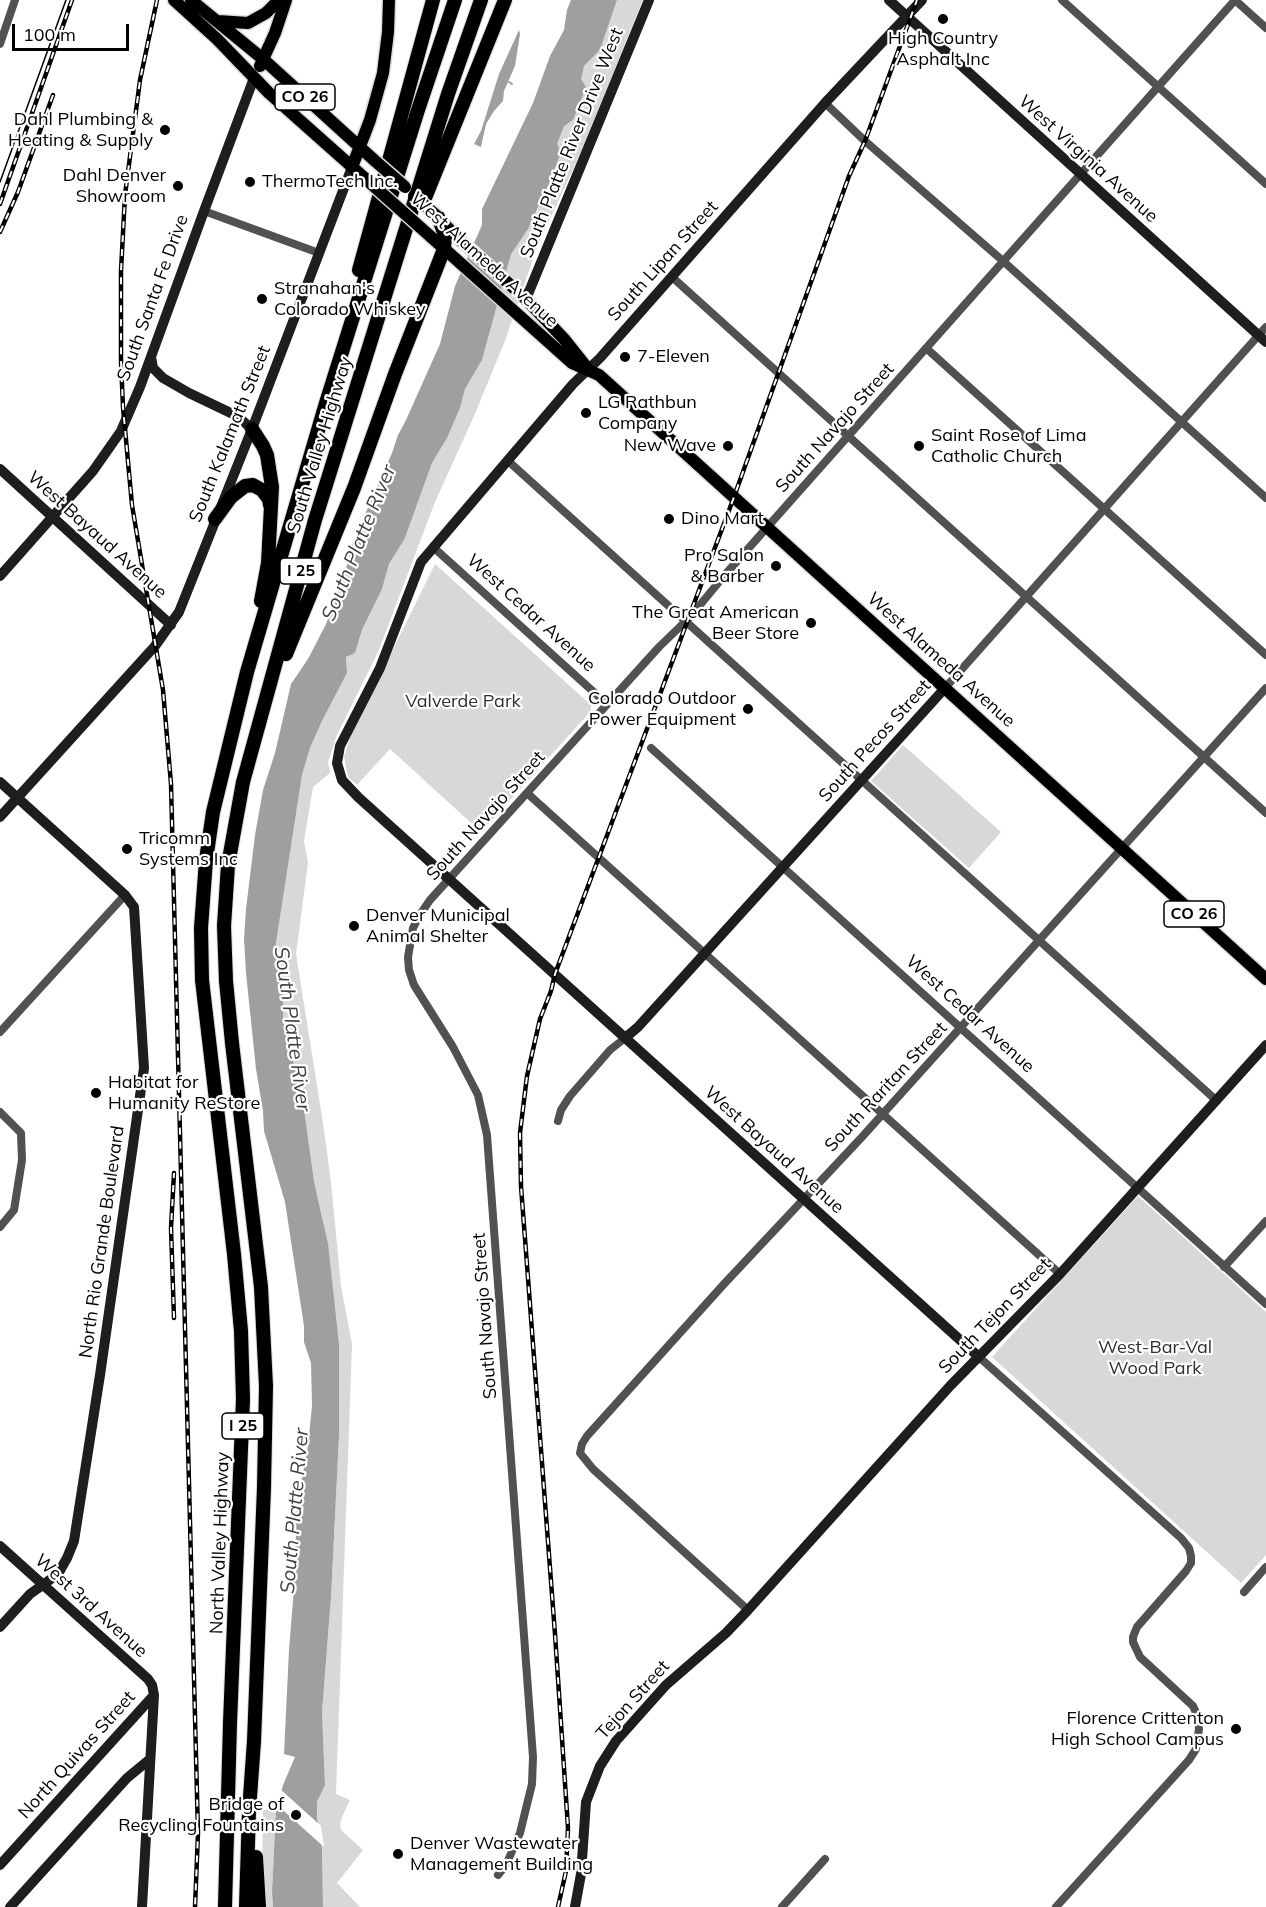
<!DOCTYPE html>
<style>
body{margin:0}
#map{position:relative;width:1266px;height:1907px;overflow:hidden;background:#fff;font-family:Mulish,sans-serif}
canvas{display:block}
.scale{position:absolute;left:12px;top:24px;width:117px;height:27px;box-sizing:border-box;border:3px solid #000;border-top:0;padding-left:8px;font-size:18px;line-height:21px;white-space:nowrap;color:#000;-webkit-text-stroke:4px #fff;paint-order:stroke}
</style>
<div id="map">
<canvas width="1266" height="1907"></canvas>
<div class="scale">100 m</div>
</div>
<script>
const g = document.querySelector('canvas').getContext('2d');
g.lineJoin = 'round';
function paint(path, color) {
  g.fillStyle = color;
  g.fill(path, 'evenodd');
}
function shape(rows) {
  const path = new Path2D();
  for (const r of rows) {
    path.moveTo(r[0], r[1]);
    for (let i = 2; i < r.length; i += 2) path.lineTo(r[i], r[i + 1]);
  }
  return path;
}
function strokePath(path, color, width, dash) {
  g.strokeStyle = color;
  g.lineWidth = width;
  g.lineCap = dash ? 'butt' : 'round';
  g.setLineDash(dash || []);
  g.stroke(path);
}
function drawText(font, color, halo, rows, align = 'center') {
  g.font = font + ' Mulish,sans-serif';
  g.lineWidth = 4.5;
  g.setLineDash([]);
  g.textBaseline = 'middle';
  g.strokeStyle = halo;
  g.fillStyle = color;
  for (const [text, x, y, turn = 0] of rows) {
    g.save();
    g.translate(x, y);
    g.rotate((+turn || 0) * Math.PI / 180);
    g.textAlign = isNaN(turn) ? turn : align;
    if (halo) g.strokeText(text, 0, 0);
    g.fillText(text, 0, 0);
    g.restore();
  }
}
paint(shape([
 [617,0,643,0,581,152,537,247,505,341,474,416,435,502,379,650,337,735,328,762,330,773,313,787,304,841,308,863,296,954,323,1123,331,1182,341,1286,352,1344,336,1794,350,1800,343,1815,340,1824,341,1830,363,1850,337,1883,360,1907,323,1907,322,1848,317,1817,317,1802,325,1785,322,1712,331,1597,339,1436,339,1344,322,1215,314,1181,303,1102,283,1021,283,998,277,966,276,943,302,775,310,748,322,721,347,673,346,657,355,653,362,630,382,589,389,564,405,538,432,463,447,438,460,408,465,389,482,360,511,253,537,211,551,179,561,152,557,144,584,66,600,50],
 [435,564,591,705,591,711,481,832,390,749,357,785,348,777,344,757,351,735],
 [903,745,1001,832,969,868,871,781],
 [1138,1196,1266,1312,1266,1555,1241,1583,992,1357],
 [263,1810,276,1810,272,1892,273,1907,265,1907,262,1869]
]), '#d8d8d8');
paint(shape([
 [571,0,617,0,600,50,584,66,581,79,586,87,573,120,564,126,557,144,561,152,551,179,528,229,511,254,482,360,465,389,460,408,447,438,432,463,405,538,389,564,382,589,362,630,355,653,346,657,347,673,322,721,310,748,302,775,276,943,277,966,283,998,283,1021,303,1102,314,1181,328,1244,339,1344,339,1436,331,1597,322,1712,325,1785,317,1802,317,1817,322,1848,323,1907,273,1907,272,1892,276,1810,283,1785,295,1757,284,1754,289,1650,294,1588,297,1505,308,1446,312,1406,311,1363,304,1342,304,1326,285,1202,264,1131,263,1111,256,1069,246,973,244,939,246,909,255,835,263,790,275,753,291,684,308,659,326,624,345,573,352,544,392,453,398,435,406,420,440,344,455,286,482,225,482,209,533,103,550,56,564,30,567,10],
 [519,30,520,34,515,66,504,91,503,101,494,111,486,124,481,147,474,144,481,131,499,74]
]), '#9f9f9f');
paint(shape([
 [279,1788,321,1826,324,1847,275,1803]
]), '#fff');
strokePath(shape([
 [509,82,512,84]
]), '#9f9f9f', 2);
const primary = shape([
 [174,0,217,39,269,93,368,181],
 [191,0,263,59,374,160],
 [218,21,248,23,266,13,279,0],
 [260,66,275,33,286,0],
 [352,167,370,120,383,73,388,32,389,0],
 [440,220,461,241,526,299,565,340,588,369],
 [430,236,572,363,599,375,1266,979]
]);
const highway = shape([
 [425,198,505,0],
 [359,270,433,0],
 [252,429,263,446,267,455,272,487,268,563,261,601],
 [215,519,231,497,245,486,253,485,262,490,269,499,270,505],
 [286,654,354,488,395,374,444,249,445,235,438,217],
 [256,1857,259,1907],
 [225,1907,230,1723,243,1399,241,1331,234,1254,202,980,201,928,206,860,213,812,247,672,326,403,418,110,455,0],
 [246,1907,249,1811,254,1741,264,1487,266,1386,261,1287,232,1043,226,981,224,926,228,865,243,782,315,520,448,94,481,0]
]);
strokePath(primary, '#dbdbdb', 15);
strokePath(highway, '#dbdbdb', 16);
strokePath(shape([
 [1062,0,1266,184],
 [1235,0,1266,28],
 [0,44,15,0],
 [825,103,865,141,1003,261,1266,498],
 [204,211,319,253],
 [672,277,1266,813],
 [926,348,1266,655],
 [507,460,1217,1101],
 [433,547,607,704],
 [945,688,1266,327],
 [651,748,1266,1304],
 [527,793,1060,1274],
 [0,1032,125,895],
 [0,1112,21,1133,22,1160,14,1210,0,1227],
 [558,1121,561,1110,570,1096,610,1050,625,1038],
 [1224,1267,1266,1221],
 [979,1357,1181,1538,1189,1548,1191,1556,1191,1563,1186,1571,1137,1627,1133,1637,1133,1642,1140,1657,1193,1706,1198,1717,1199,1729,1196,1749,1189,1760,1056,1907],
 [1244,1592,1266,1567],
 [748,1610,593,1469,580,1453,582,1444,587,1436,724,1284,862,1137,1266,688],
 [498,1875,506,1865,520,1833,532,1784,533,1757,487,1135,478,1095,453,1047,414,985,409,970,408,957,413,928,419,916,430,900,659,647,691,616,723,577,1235,0],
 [782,1907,825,1859]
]), '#515151', 8);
strokePath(shape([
 [889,0,1266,342],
 [922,0,825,103,600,358,573,384,421,562,380,668,340,746,337,763,342,780,358,797,979,1357],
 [526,299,649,0],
 [151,357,153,368,163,378,189,393,237,416,252,429],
 [0,469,171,625],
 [0,576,93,471,121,431,140,387,204,211,254,78],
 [0,782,125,895,134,907,144,1068,100,1375,74,1541,67,1558,58,1574,30,1594,0,1627],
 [0,817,155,646,179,612,252,429,352,167],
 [625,1038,638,1027,945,688],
 [0,1546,148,1679,152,1685,154,1695,142,1907],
 [0,1865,154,1695],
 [10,1907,127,1778,150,1759],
 [575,1907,581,1874,586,1802,600,1766,616,1741,666,1685,726,1633,748,1610,950,1386,1060,1274,1266,1045]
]), '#1e1e1e', 10);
strokePath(primary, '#000', 12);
strokePath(highway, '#000', 14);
strokePath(shape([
 [0,182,66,0]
]), '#000', 1.5);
const rail = shape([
 [157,0,140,80,125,195,121,271,121,361,123,407,132,505,163,690,171,784,198,1833,195,1907],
 [0,204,72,0],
 [0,232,18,192,53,95],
 [174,1318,171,1228,174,1173],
 [558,1907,566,1871,568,1828,555,1634,521,1186,520,1133,527,1076,540,1019,551,991,555,974,734,497,849,176,865,141,917,0]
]);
strokePath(rail, '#000', 4.5);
strokePath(rail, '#fff', 2, [7]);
const primaryBridge = shape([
 [374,160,405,187],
 [368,181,430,236],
 [414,196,438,217]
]);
strokePath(primaryBridge, '#dbdbdb', 15, []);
strokePath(primaryBridge, '#000', 12);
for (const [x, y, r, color] of [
 [943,19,6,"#000"],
 [165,130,6,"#000"],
 [250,182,6,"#000"],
 [178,186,6,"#000"],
 [262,299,6,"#000"],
 [625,357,6,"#000"],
 [586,413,6,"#000"],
 [728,446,6,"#000"],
 [919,446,6,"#000"],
 [669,519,6,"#000"],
 [776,566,6,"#000"],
 [811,623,6,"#000"],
 [748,709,6,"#000"],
 [127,849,6,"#000"],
 [354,926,6,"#000"],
 [96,1093,6,"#000"],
 [1236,1729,6,"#000"],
 [296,1815,6,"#000"],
 [398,1854,6,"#000"]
]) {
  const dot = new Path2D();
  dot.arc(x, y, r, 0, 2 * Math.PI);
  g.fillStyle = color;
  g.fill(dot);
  strokePath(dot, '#fff', 2);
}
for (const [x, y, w] of [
 [305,97,60],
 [301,571,42],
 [1194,914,60],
 [243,1426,42]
]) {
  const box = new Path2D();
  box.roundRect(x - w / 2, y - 13, w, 26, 4.5);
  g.fillStyle = '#fff';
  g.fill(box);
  strokePath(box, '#000', 1.5);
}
drawText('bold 16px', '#000', null, [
 ["CO 26",305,97],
 ["I 25",301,571],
 ["CO 26",1194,914],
 ["I 25",243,1426]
]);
drawText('18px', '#000', '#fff', [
 ["High Country",943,39,"center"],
 ["Asphalt Inc",943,60,"center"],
 ["Dahl Plumbing &",153,120,"right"],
 ["Heating & Supply",153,141,"right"],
 ["Dahl Denver",166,176,"right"],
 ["Showroom",166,197,"right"],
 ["ThermoTech Inc.",262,182],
 ["Stranahan's",274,289],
 ["Colorado Whiskey",274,310],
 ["7-Eleven",637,357],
 ["LG Rathbun",598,403],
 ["Company",598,424],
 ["Saint Rose of Lima",931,436],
 ["Catholic Church",931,457],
 ["New Wave",716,446,"right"],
 ["Dino Mart",681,519],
 ["Pro Salon",764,556,"right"],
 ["& Barber",764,577,"right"],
 ["The Great American",799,613,"right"],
 ["Beer Store",799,634,"right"],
 ["Colorado Outdoor",736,699,"right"],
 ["Power Equipment",736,720,"right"],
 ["Tricomm",139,839],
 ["Systems Inc",139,860],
 ["Denver Municipal",366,916],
 ["Animal Shelter",366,937],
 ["Habitat for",108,1083],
 ["Humanity ReStore",108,1104],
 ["Florence Crittenton",1224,1719,"right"],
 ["High School Campus",1224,1740,"right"],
 ["Bridge of",284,1805,"right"],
 ["Recycling Fountains",284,1826,"right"],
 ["Denver Wastewater",410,1844],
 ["Management Building",410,1865]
], 'left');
drawText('18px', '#000', '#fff', [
 ["South Platte River Drive West",572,143,-68],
 ["West Virginia Avenue",1088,159,42],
 ["West Alameda Avenue",484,260,42],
 ["South Lipan Street",663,261,-48],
 ["South Santa Fe Drive",153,298,-70],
 ["South Navajo Street",835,428,-48],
 ["South Kalamath Street",230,434,-68],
 ["South Valley Highway",320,445,-73],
 ["West Bayaud Avenue",97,535,42],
 ["West Cedar Avenue",531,613,42],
 ["West Alameda Avenue",941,660,42],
 ["South Pecos Street",875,741,-48],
 ["South Navajo Street",486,816,-48],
 ["West Cedar Avenue",970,1014,42],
 ["South Raritan Street",886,1087,-47],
 ["West Bayaud Avenue",774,1150,42],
 ["North Rio Grande Boulevard",102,1242,-82],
 ["South Navajo Street",485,1316,-94],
 ["South Tejon Street",995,1316,-46],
 ["North Valley Highway",220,1543,-88],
 ["West 3rd Avenue",91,1606,42],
 ["Tejon Street",633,1700,-48],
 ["North Quivas Street",77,1755,-48]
]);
drawText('18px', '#2f2f2f', '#fff', [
 ["Valverde Park",463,702],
 ["West-Bar-Val",1155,1348],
 ["Wood Park",1155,1369]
]);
drawText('italic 20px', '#404040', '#fff', [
 ["South Platte River",359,543,-68],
 ["South Platte River",292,1029,82],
 ["South Platte River",295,1511,-85]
]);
</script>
